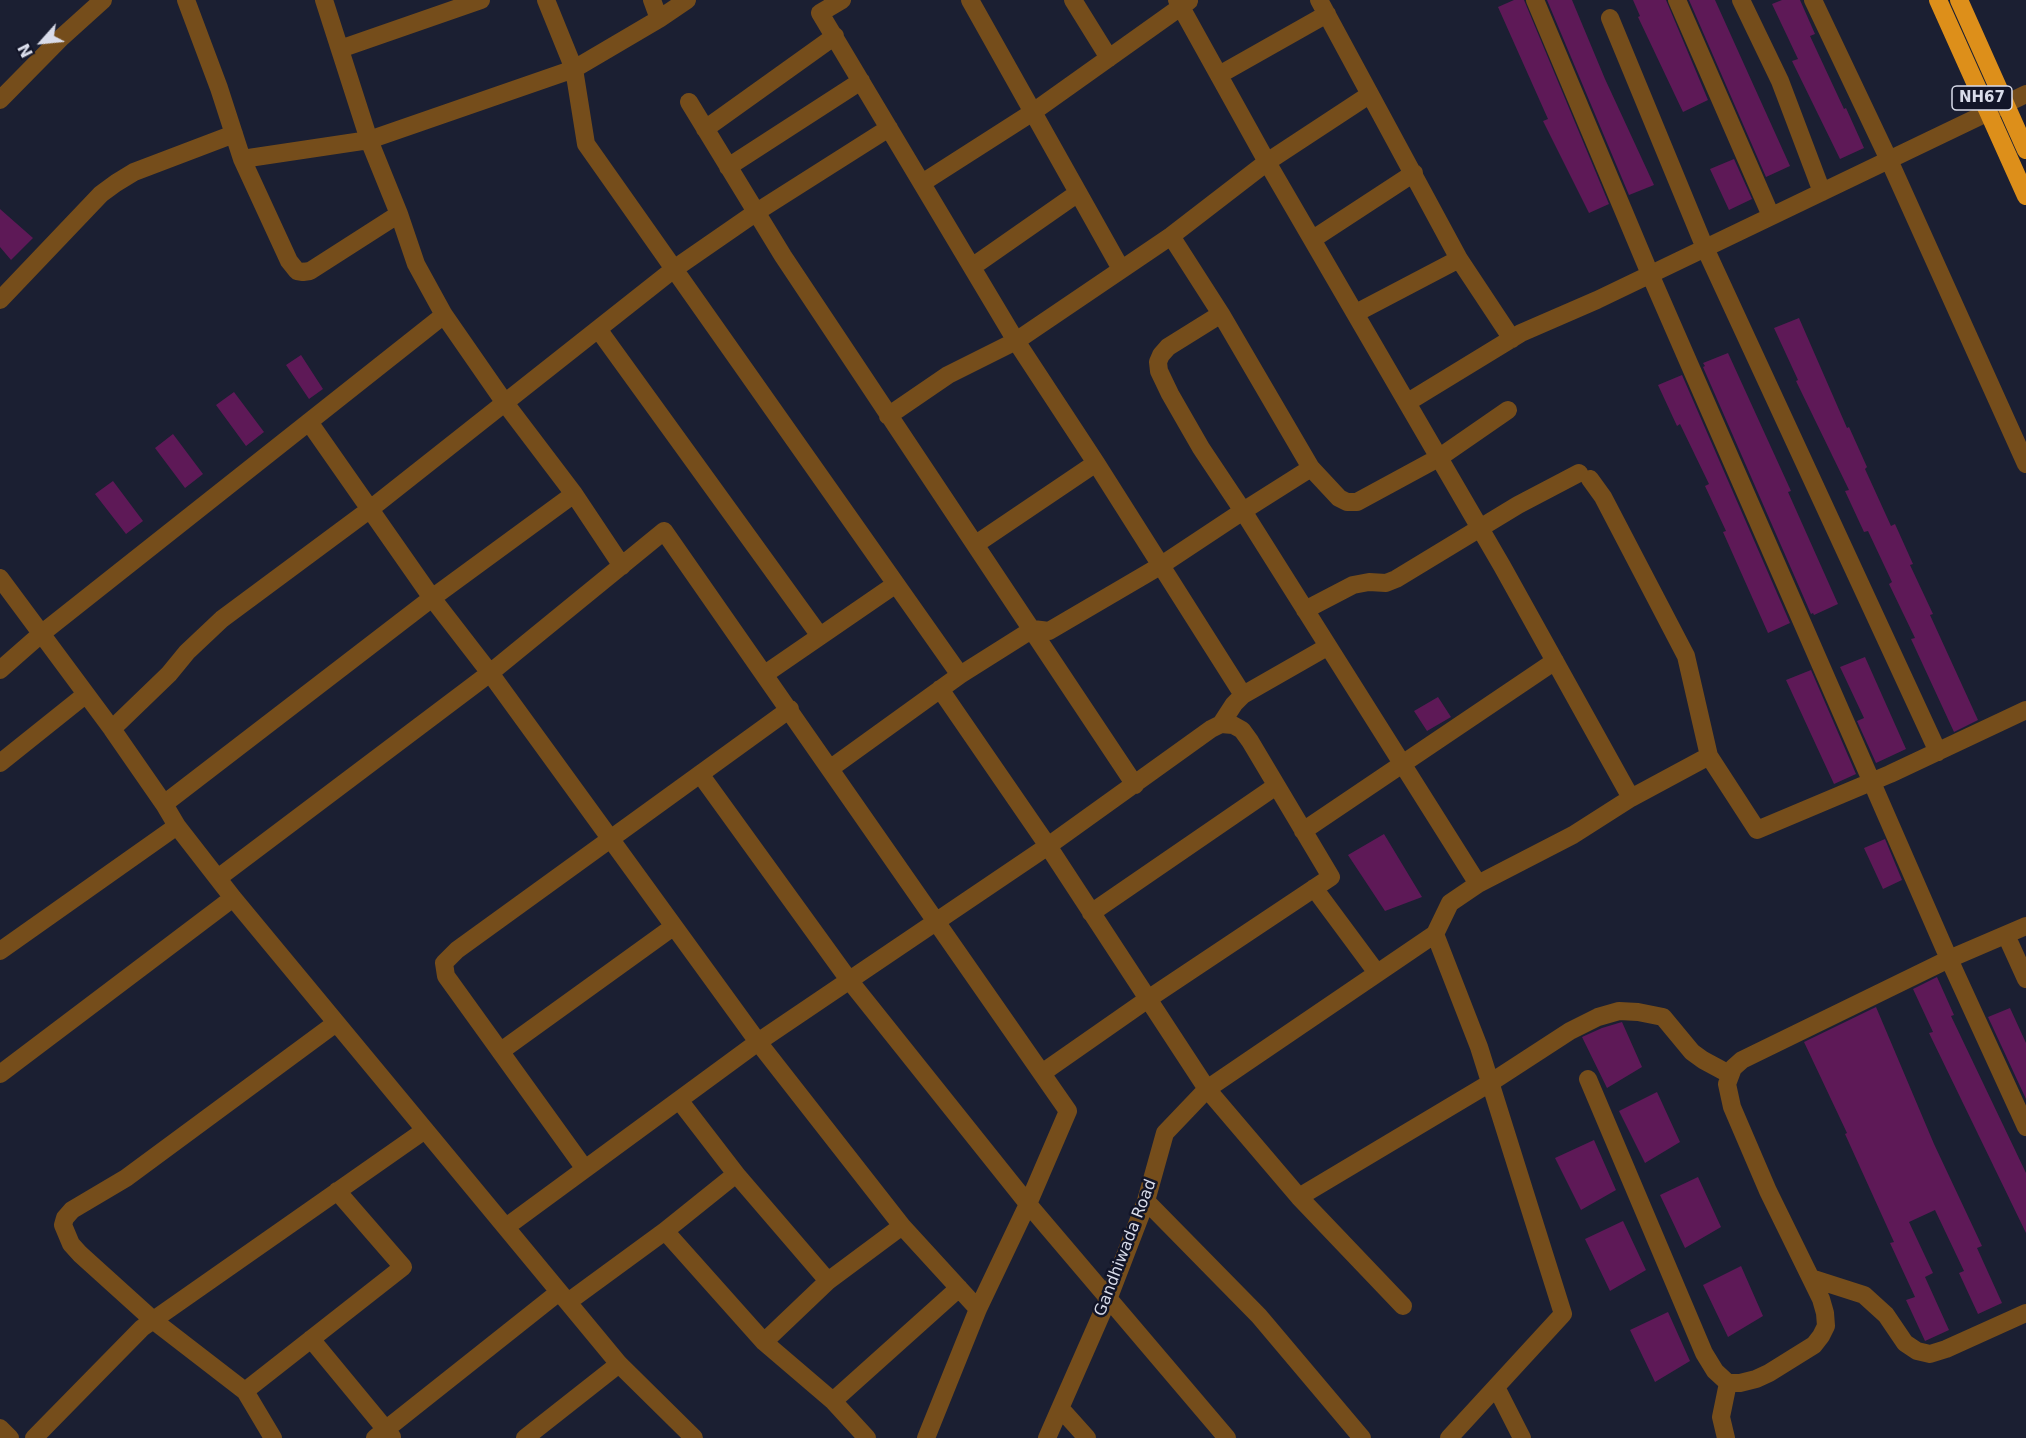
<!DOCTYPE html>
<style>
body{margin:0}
#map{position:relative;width:2026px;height:1438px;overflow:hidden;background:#1b1f32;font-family:"DejaVu Sans",sans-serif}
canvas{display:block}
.north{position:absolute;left:12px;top:12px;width:60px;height:60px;-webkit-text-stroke:4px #121528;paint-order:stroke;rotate:243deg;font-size:16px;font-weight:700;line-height:24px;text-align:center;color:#d9dcea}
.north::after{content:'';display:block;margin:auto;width:21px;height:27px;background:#d9dcea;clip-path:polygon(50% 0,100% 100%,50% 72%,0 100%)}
</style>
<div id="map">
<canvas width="2026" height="1438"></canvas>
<div class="north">N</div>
</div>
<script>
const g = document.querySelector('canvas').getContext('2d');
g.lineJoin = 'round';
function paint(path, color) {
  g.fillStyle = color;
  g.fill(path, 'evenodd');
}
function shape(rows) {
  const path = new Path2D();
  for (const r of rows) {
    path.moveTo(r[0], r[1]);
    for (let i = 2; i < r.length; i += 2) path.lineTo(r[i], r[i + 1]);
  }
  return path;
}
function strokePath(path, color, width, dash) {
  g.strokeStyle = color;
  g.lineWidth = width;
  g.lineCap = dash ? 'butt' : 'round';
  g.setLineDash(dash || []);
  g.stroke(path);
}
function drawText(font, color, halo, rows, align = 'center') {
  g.font = font + ' "DejaVu Sans",sans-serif';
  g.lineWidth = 5;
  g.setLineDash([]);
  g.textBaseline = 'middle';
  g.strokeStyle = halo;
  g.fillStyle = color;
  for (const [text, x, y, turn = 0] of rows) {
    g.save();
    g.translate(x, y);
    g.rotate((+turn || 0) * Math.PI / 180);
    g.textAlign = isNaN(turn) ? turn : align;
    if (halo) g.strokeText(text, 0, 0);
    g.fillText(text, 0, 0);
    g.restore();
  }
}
paint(shape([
 [1514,0,1524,0,1609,204,1589,213,1543,121,1548,119,1498,7],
 [1547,0,1572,0,1605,79,1654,185,1629,195],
 [1633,0,1666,0,1708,100,1683,112,1638,17,1640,16],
 [1689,0,1715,0,1790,166,1766,177],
 [1782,0,1800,0,1815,34,1810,36,1844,109,1846,108,1864,148,1840,159,1792,61,1798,59,1772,4],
 [1734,159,1752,199,1729,210,1710,169],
 [0,209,33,238,11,260,0,247],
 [1799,318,1847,428,1849,427,1867,467,1865,469,1891,526,1895,524,1913,564,1910,565,1933,614,1930,615,1978,720,1954,732,1911,639,1915,638,1889,584,1892,582,1868,531,1864,532,1845,491,1849,490,1796,381,1798,380,1774,328],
 [1728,353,1791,491,1788,492,1838,604,1814,615,1813,613,1811,614,1703,367,1705,366,1703,363],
 [301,355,323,389,309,399,286,365],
 [1682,375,1790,623,1768,633,1723,532,1726,531,1705,486,1709,484,1680,424,1677,426,1658,385],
 [234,392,264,432,246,446,216,405],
 [173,434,203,474,185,488,155,448],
 [113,481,143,521,126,534,95,494],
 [1865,657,1906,749,1876,763,1857,721,1864,718,1840,667],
 [1811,670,1856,774,1834,784,1786,680],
 [1438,697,1451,717,1427,731,1414,711],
 [1384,834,1422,897,1385,911,1348,855],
 [1885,839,1902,880,1883,889,1864,848],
 [1937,977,1954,1015,1951,1016,2026,1173,2026,1233,1929,1033,1933,1032,1913,989],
 [1876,1007,1934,1144,1982,1246,1977,1248,2002,1303,1978,1314,1959,1273,1964,1271,1935,1210,1909,1222,1933,1273,1925,1277,1949,1330,1925,1341,1906,1300,1915,1297,1890,1243,1894,1242,1845,1134,1847,1133,1804,1042],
 [2010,1008,2026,1043,2026,1099,1988,1017],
 [1622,1022,1642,1067,1607,1088,1582,1037,1602,1028],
 [1657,1092,1680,1142,1645,1163,1619,1111],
 [1594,1140,1616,1190,1581,1210,1555,1158],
 [1698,1177,1721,1227,1685,1248,1660,1195],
 [1623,1221,1646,1270,1610,1291,1585,1239],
 [1741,1266,1763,1316,1728,1337,1703,1285],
 [1668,1312,1690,1361,1655,1382,1630,1330]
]), '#5e1957');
strokePath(shape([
 [186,0,219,88,242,159,289,261,297,271,303,272,310,271,399,214],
 [324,0,369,140,399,214,416,264,444,315,505,403,574,494,622,566],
 [546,0,574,69,586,144,960,675],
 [652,0,659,19,687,0],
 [842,0,820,13,1016,341,1096,463,1243,695],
 [970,0,1121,269],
 [1073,0,1109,58],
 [1177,0,1267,162,1502,566,1631,798],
 [1319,0,1459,259,1512,339],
 [1535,0,1650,274,1949,959,2026,1127],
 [1677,0,1771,216],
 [1741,0,1780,81,1822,192],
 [1813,0,1889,160,2026,464],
 [1610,18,1705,248,1938,752],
 [340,49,481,0],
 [1219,75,1327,14],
 [0,100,62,37,103,0],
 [689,102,783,256,1135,785],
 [705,129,835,36],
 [242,159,369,140,574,69,659,19],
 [728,167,861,81],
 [922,183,1033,112,1189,1],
 [1171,236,1221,314,1311,468,1243,511,1478,884],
 [1313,239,1414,173],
 [972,267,1078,193],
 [0,300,101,194,116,183,134,172,234,134],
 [1356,313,1459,259],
 [598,329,820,636],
 [1408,402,1521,333,1597,300,2026,94],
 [888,416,948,375,1016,341,1171,236,1267,162,1369,95],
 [309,422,432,598,490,673,758,1042,902,1226,978,1309],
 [1311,468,1339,498,1347,502,1357,502,1440,457,1508,410],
 [1590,479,1603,497,1686,656,1709,756],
 [976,544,1096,463],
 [0,578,112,729,164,804,177,826,233,898,619,1364,694,1438],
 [1305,610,1353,585,1369,582,1386,583,1396,579,1518,505,1579,473],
 [0,670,41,634,444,315],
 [765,674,896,584],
 [940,689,1048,846,1207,1089,1299,1197,1403,1306],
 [1221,724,1234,704,1243,695,1327,647],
 [112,729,169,674,187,652,222,619,369,510,674,269,755,213,889,128],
 [0,763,85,695],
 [831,768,960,675,1033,629,1049,631,1160,566,1243,511,1201,448,1170,394,1159,371,1158,362,1161,355,1168,347,1221,314],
 [700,774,849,980,1028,1204,1227,1438],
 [164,804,432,598,574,494],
 [1303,831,1555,661],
 [218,878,490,673,664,531,1068,1111,1028,1204,978,1309,926,1438],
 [1314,888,1377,973],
 [1091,913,1276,786],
 [2006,935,2026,979],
 [0,951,177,826],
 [336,1023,126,1178,72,1210,65,1218,63,1225,71,1244,80,1254,153,1320,245,1391,403,1267,337,1191],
 [501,1051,673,927],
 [0,1074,233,898],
 [1588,1079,1704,1353,1715,1371,1728,1383,1740,1383,1756,1379,1769,1373,1814,1345,1821,1336,1826,1326,1825,1313,1821,1299,1768,1191,1732,1107,1727,1084,1733,1068,1742,1060,1949,959,2026,926],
 [679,1100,736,1174,828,1281],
 [585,1169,446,976,444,963,457,950,790,709],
 [1299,1197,1490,1083,1570,1031,1598,1017,1619,1011,1638,1012,1663,1017,1692,1052,1703,1060,1729,1074],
 [1146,1201,1259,1316,1362,1438],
 [506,1227,758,1042,1048,846,1211,729,1221,724,1233,725,1242,730,1250,741,1331,877,1148,999,1042,1073],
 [665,1231,764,1342,833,1401,867,1438],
 [1811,1278,1864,1295,1886,1315,1905,1343,1917,1351,1930,1354,1946,1349,2026,1313],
 [568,1302,665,1231,736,1174],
 [311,1339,392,1437],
 [764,1342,828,1281,902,1226],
 [1496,1387,1522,1438],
 [245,1391,273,1438],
 [833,1401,959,1288],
 [1061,1409,1087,1438],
 [0,1428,10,1438],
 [34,1438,142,1328,425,1130],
 [375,1438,559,1292],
 [525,1438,619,1364],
 [1047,1438,1109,1297,1146,1201,1165,1133,1207,1089,1435,934],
 [1449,1438,1563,1314,1479,1047,1435,934,1450,903,1478,884,1573,835,1631,798,1709,756,1757,830,1890,774,2026,710],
 [1726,1438,1721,1417,1728,1383]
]), '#754d1b', 18);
strokePath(shape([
 [1938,0,2026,196],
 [1959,0,2026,150]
]), '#dd8f1a', 18);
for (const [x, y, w] of [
 [1982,98,60]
]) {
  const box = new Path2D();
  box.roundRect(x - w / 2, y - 12, w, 24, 4.5);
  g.fillStyle = '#121528';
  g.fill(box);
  strokePath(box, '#d9dcea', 1.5);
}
drawText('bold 15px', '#d9dcea', null, [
 ["NH67",1982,98]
]);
drawText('16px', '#d9dcea', '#121528', [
 ["Gandhiwada Road",1126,1248,-69]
]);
</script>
